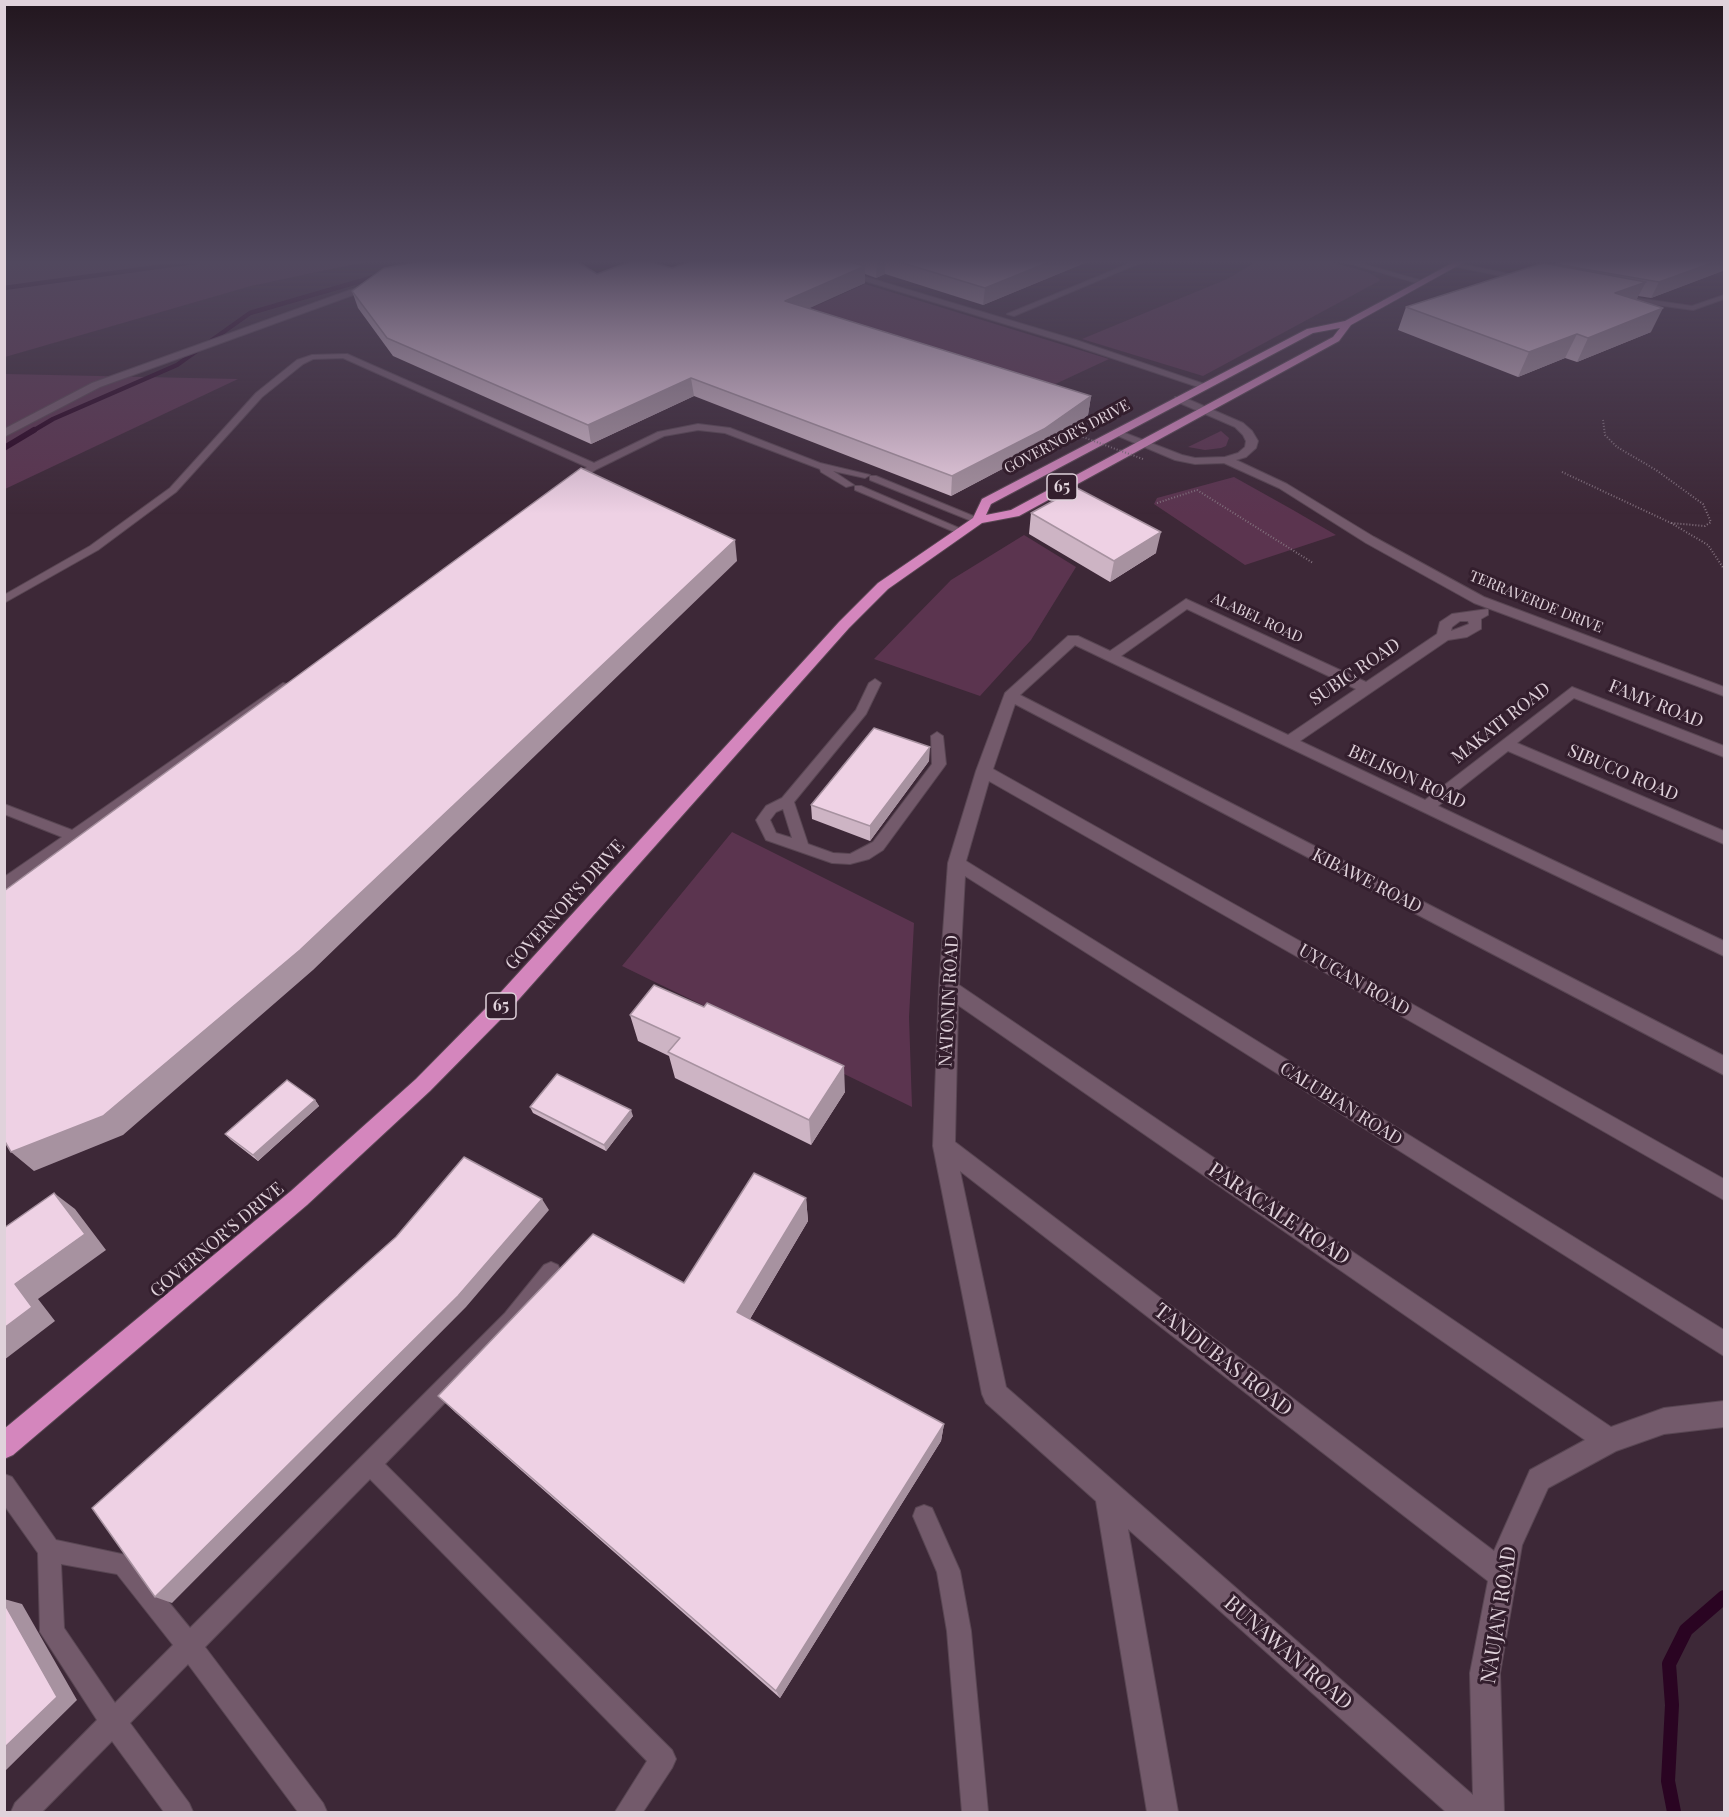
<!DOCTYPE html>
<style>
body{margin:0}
#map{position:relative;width:1729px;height:1817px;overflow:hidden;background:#3d2837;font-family:"Playfair Display",serif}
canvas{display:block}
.frame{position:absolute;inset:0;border:6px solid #e0d2db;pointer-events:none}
</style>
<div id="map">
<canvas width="1729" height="1817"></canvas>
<div class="frame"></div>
</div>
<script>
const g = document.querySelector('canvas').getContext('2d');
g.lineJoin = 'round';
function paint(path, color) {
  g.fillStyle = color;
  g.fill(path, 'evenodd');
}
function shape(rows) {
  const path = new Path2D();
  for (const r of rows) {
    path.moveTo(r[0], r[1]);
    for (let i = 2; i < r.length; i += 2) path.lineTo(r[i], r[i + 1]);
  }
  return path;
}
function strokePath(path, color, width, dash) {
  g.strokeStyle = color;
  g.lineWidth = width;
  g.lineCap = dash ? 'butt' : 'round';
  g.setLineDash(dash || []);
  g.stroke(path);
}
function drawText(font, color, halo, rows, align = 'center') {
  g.font = font + ' "Playfair Display",serif';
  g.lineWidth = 6;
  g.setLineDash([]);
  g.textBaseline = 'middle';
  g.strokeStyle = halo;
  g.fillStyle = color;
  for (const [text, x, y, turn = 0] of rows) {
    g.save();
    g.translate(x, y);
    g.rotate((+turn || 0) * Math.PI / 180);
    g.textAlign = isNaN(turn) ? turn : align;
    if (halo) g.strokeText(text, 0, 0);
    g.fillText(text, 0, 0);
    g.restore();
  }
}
paint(shape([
 [5,260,375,260,251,286,5,357],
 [1259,260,1323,260,1368,272,1381,280,1203,376,1082,339,1227,279],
 [865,284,1109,359,1036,393,791,317],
 [5,374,238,379,5,489],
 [1221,431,1229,438,1226,446,1221,448,1205,450,1188,447],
 [1234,477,1293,510,1336,535,1245,565,1154,504,1157,498],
 [1024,535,1076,567,1031,640,980,696,874,659,951,580],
 [732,832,914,923,909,1017,912,1107,622,966]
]), '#5b344f');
strokePath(shape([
 [4,288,208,260],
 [31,432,53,419,177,365,250,313,381,275]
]), '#2a0422', 4.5);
strokePath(shape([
 [4,448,34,430]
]), '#2a0422', 6);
strokePath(shape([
 [1674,1812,1668,1781,1672,1705,1669,1664,1686,1630,1724,1597]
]), '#2a0422', 14);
const lane = shape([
 [1138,260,1147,260,1014,316,1007,314,1138,260],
 [1338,260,1348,260,1427,282,1420,284,1338,260],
 [1455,263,1525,277,1529,279,1525,281,1453,266,1455,263],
 [1616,295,1692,306,1724,295,1724,299,1693,310,1613,299,1616,295],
 [347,354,594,463,658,432,698,424,730,428,820,463,870,475,865,478,833,471,854,485,846,487,821,472,820,469,725,433,698,430,664,436,597,469,572,485,567,482,569,480,587,467,343,358,313,359,303,364,262,397,176,492,98,550,4,603,4,595,90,546,170,488,256,393,297,360,312,355,347,354],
 [870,476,876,476,983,520,974,522,870,480,870,476],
 [855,486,861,486,966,531,957,533,855,490,855,486],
 [875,679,881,683,866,714,794,802,808,844,833,853,850,854,873,842,932,764,931,736,937,732,943,736,946,764,944,767,883,850,869,859,850,864,832,863,766,840,756,820,758,817,766,806,782,798,856,710,869,683,875,679],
 [783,809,792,838,776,833,770,820,776,812,783,809],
 [283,683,287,684,287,690,4,890,4,877,62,837,4,814,4,804,72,830,283,683],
 [551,1262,558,1265,561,1272,558,1279,519,1327,385,1464,672,1750,676,1759,672,1768,643,1812,615,1812,647,1761,370,1479,205,1647,323,1803,327,1812,298,1812,188,1664,130,1723,189,1803,193,1812,164,1812,112,1741,42,1812,11,1812,15,1803,97,1720,40,1632,38,1553,4,1505,4,1474,12,1477,56,1540,131,1556,190,1628,505,1313,544,1265,551,1262],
 [61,1564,117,1574,173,1645,115,1703,64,1628,61,1564],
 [924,1505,932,1508,960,1571,971,1631,988,1812,962,1812,947,1631,937,1572,913,1516,916,1508,924,1505]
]);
const street = shape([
 [797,260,809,260,1076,340,1210,386,1201,388,1070,344,797,260],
 [375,281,378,282,378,286,100,387,4,437,4,429,92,383,375,281],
 [1175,397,1183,397,1243,423,1252,431,1258,441,1256,448,1246,457,1236,460,1287,484,1374,537,1484,597,1724,687,1724,696,1474,603,1366,543,1279,488,1224,463,1195,464,1175,460,1111,433,1120,431,1182,455,1195,458,1225,457,1238,453,1245,447,1246,441,1243,435,1235,427,1175,401,1175,397],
 [1186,599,1366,682,1437,634,1440,622,1452,614,1488,609,1488,615,1481,619,1481,629,1467,637,1448,640,1300,741,1425,800,1572,687,1724,746,1724,757,1574,698,1517,743,1724,831,1724,844,1508,751,1438,806,1724,941,1724,956,1075,645,1020,695,1724,1056,1724,1075,1015,704,993,769,1724,1179,1724,1200,989,781,966,861,1724,1330,1724,1356,965,876,959,985,1611,1427,1664,1408,1724,1401,1724,1427,1664,1434,1616,1451,1548,1488,1522,1545,1500,1673,1504,1812,1446,1812,1128,1529,1178,1812,1147,1812,1096,1501,986,1403,982,1394,933,1146,939,988,948,863,976,771,1005,693,1068,636,1078,636,1110,651,1186,599],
 [1187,609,1356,689,1288,735,1121,656,1187,609],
 [1460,621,1468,621,1469,624,1451,631,1452,627,1460,621],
 [958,1005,1585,1440,1530,1470,1494,1551,955,1142,958,1005],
 [960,1171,1488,1581,1470,1673,1473,1795,1006,1387,960,1171]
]);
const highway = shape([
 [1458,260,1468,260,1351,325,1339,341,1019,516,982,523,888,589,849,628,504,1016,430,1091,307,1205,13,1455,4,1459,4,1429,291,1191,416,1079,490,1004,839,622,878,583,973,518,982,499,1307,329,1345,321,1458,260],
 [1340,328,1333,337,1011,510,986,515,991,504,1313,333,1340,328]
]);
strokePath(lane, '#594653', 2);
strokePath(street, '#594653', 2);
strokePath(highway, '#594653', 2);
strokePath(shape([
 [1603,420,1605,435,1617,447,1656,470,1703,504,1711,522,1705,526,1671,523],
 [1562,472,1671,523,1708,545,1724,569],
 [1157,503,1197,490,1313,563]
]), '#82707d', 2, [1, 2]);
paint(lane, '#735a6b');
paint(street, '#735a6b');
paint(highway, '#d486bd');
strokePath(shape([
 [1080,436,1143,459]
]), '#82707d', 2, [1, 2]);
paint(shape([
 [693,260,1092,260,983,305,885,274,876,278,865,274,865,283,808,308,1091,396,1088,415,1042,448,951,496,694,396,591,444,393,356,358,308,352,291,672,268],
 [1561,260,1725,260,1725,270,1651,298,1638,296,1636,300,1651,332,1577,362,1565,358,1518,377,1398,330,1406,307,1555,265,1564,261],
 [1031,513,1156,553,1110,582,1029,534],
 [929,761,870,841,812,819,811,805],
 [630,1015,845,1092,811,1145,675,1078,669,1056,638,1041],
 [315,1100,319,1106,258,1161,231,1140,225,1134],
 [530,1107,633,1116,606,1151,533,1113],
 [806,1198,808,1221,750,1319,944,1424,941,1441,780,1698,456,1413,438,1396,684,1283]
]), '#cdb4c4');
paint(shape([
 [879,260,885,260,885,274,876,278,877,261],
 [1054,260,1092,260,983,305,985,288],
 [1720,260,1725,260,1725,270,1651,298,1659,282],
 [865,266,865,283,786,319,785,301],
 [1646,282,1634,304,1615,293],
 [1663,308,1651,332,1577,362,1588,338],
 [1577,334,1565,358,1518,377,1529,352],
 [691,378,694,396,591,444,588,425],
 [1091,396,1088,415,1042,448,951,496,952,476],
 [1161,532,1156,553,1110,582,1114,561],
 [735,540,737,561,313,970,123,1135,34,1171,11,1152],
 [930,747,929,761,870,841,870,826],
 [844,1066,845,1092,811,1145,809,1120],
 [315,1100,319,1106,258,1161,253,1155],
 [631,1110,633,1116,606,1151,604,1145],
 [54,1193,75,1209,106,1250,38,1299,55,1321,4,1360,4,1328,15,1284],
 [806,1198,808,1221,742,1332,737,1312],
 [542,1199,549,1210,466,1307,172,1603,155,1597],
 [944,1424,941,1441,780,1698,776,1691],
 [4,1599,22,1604,77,1700,4,1772]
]), '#a792a0');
const building = shape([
 [425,260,575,260,597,274,634,260,645,260,672,268,693,260,843,260,865,266,785,301,1091,396,1044,429,952,476,691,378,588,425,387,338,352,291,384,268,425,260],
 [893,260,1054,260,985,288,893,260],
 [1568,260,1720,260,1659,282,1555,264,1568,260],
 [1543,263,1646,282,1615,293,1663,308,1588,338,1577,334,1529,352,1406,307,1543,263],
 [581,468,735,540,300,950,103,1116,11,1152,4,1140,4,891,581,468],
 [1077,488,1161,532,1114,561,1031,513,1077,488],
 [874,728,930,747,870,826,811,805,874,728],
 [654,985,704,1007,707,1003,844,1066,809,1120,668,1052,680,1038,630,1015,654,985],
 [557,1074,631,1110,604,1145,530,1107,557,1074],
 [287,1080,315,1100,253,1155,225,1134,287,1080],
 [464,1157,542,1199,458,1296,155,1597,92,1508,396,1237,464,1157],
 [754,1173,806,1198,737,1312,944,1424,776,1691,438,1396,593,1234,684,1283,754,1173],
 [54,1193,85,1234,15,1284,32,1307,4,1328,4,1228,54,1193],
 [4,1603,57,1697,4,1748,4,1603]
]);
paint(building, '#eed1e4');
strokePath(building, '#a792a0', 1.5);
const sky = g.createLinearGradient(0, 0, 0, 514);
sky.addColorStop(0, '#22161e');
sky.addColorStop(0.51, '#51485e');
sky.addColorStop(1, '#51485e00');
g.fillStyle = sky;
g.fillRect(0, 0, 1729, 514);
drawText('15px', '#e0d2db', '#331e2d', [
 ["GOVERNOR'S DRIVE",1067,437,-28],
 ["TERRAVERDE DRIVE",1536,602,22],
 ["ALABEL ROAD",1257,618,25]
]);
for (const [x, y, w] of [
 [1062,487,30],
 [501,1006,30]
]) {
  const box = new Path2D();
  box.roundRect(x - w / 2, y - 13, w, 26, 4.5);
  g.fillStyle = '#331e2d';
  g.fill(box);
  strokePath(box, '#e0d2db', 1.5);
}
drawText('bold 16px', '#e0d2db', null, [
 ["65",1062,487],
 ["65",501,1006]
]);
drawText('18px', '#e0d2db', '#331e2d', [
 ["SUBIC ROAD",1355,672,-34],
 ["FAMY ROAD",1656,704,22],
 ["MAKATI ROAD",1501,723,-38],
 ["SIBUCO ROAD",1623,773,23],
 ["BELISON ROAD",1407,777,25],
 ["KIBAWE ROAD",1367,881,27],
 ["GOVERNOR'S DRIVE",565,905,-48],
 ["UYUGAN ROAD",1354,980,30],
 ["NATONIN ROAD",949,1001,-87],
 ["CALUBIAN ROAD",1341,1104,32],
 ["GOVERNOR'S DRIVE",217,1240,-40]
]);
drawText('21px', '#e0d2db', '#331e2d', [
 ["PARACALE ROAD",1279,1214,34],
 ["TANDUBAS ROAD",1223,1360,38],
 ["NAUJAN ROAD",1499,1615,-81],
 ["BUNAWAN ROAD",1288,1653,41]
]);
</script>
